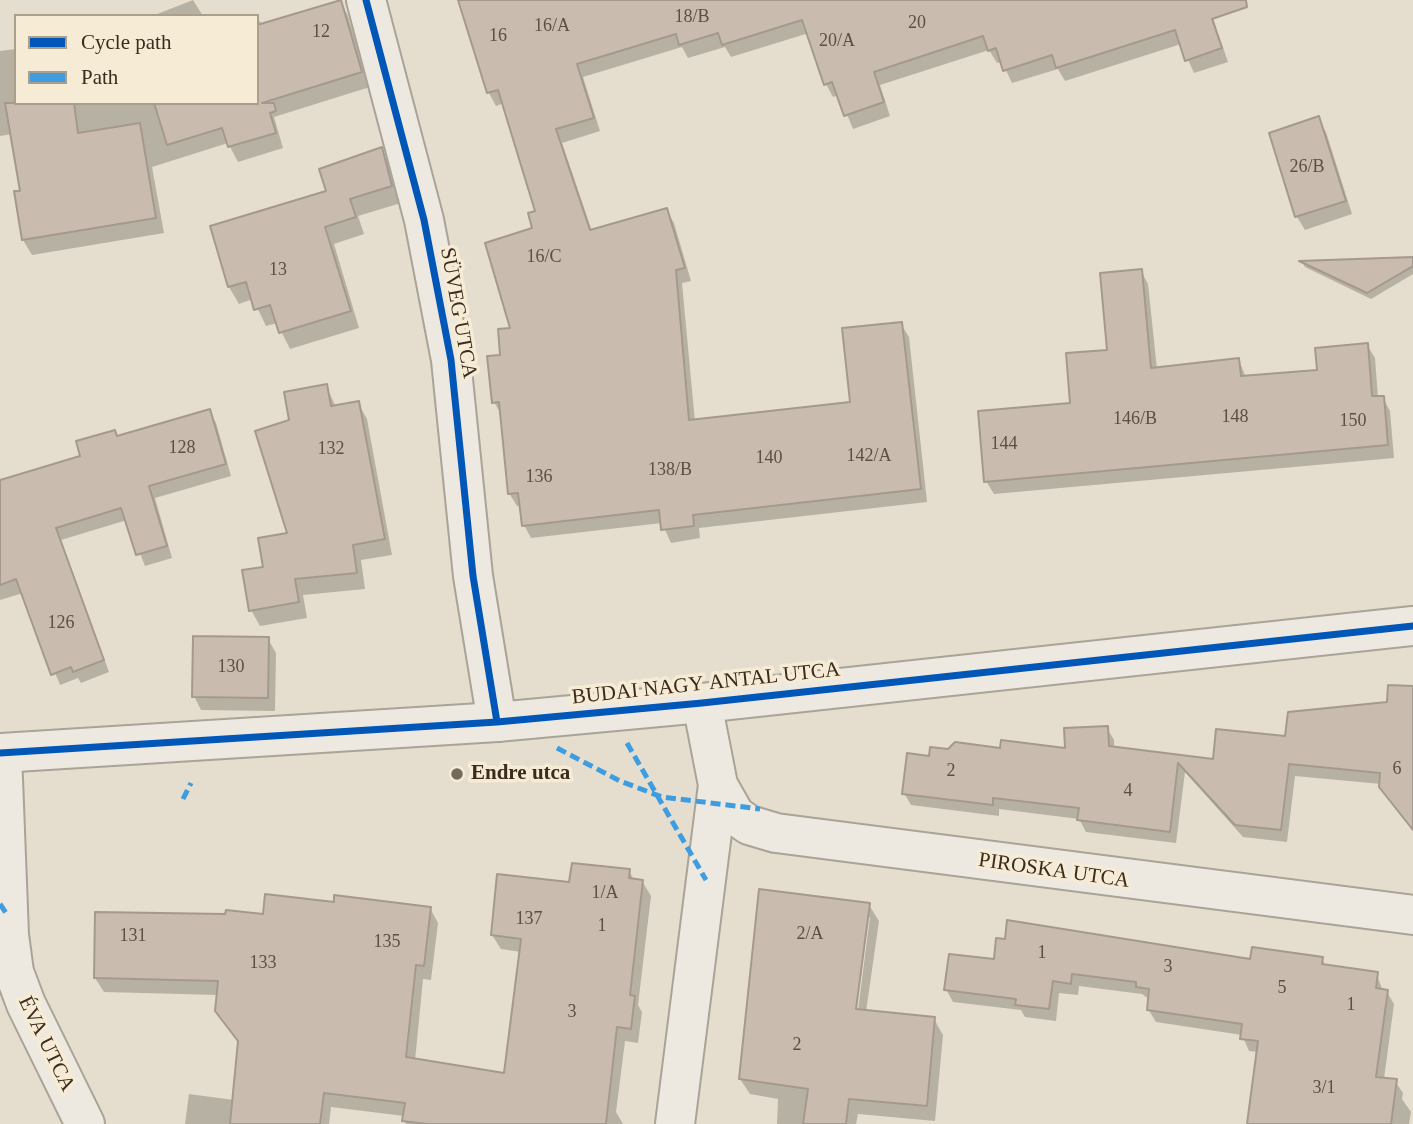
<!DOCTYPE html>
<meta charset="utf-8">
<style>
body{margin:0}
#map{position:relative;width:1413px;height:1124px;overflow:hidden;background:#e5dece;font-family:"Times New Roman",serif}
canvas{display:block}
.legend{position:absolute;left:14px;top:14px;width:245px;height:91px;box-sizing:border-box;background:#f6ebd4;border:2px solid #ab9e8b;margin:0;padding:9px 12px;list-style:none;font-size:21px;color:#3a2b1e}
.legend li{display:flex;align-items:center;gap:14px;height:35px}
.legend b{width:35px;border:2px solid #ab9e8b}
</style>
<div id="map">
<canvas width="1413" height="1124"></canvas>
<ul class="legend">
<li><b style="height:9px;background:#0057b8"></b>Cycle path</li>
<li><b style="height:9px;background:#3e9ce0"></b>Path</li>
</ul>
</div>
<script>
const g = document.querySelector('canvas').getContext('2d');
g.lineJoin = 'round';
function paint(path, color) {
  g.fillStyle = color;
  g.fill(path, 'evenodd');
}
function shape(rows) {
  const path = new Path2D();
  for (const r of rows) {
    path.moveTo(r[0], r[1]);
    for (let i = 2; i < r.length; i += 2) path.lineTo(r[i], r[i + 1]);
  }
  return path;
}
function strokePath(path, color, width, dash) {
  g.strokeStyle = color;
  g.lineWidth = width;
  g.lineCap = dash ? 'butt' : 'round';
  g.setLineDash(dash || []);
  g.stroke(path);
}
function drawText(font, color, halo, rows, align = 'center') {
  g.font = font + ' "Times New Roman",serif';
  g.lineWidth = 7;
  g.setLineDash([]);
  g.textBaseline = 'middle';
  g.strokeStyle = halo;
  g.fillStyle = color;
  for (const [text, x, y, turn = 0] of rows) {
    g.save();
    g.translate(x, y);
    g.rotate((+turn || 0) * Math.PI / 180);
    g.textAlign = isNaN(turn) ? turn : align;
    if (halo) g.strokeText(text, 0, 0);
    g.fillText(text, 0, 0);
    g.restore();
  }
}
paint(shape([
 [193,0,203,16,152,16],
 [477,0,1216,0,1208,3,1228,62,1194,73,1181,44,1065,81,1058,69,1012,83,1002,62,997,63,989,50,880,85,890,116,853,129,839,95,833,97,826,84,809,33,731,57,725,47,688,58,682,47,583,77,600,131,562,143,592,231,666,210,674,223,691,281,682,283,695,422,852,404,901,324,909,337,927,502,699,528,700,538,671,543,662,523,531,538,524,525,522,506,517,506,509,493,502,416,494,402,537,212,504,103,496,106,489,93,461,5],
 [340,1,348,16,370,87,274,117,283,148,238,162,228,143,152,167,164,233,32,255,23,240,22,192,12,134,0,136,0,51,16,49,16,103,257,103,257,17,262,25],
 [1318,119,1326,132,1352,214,1305,230,1297,217,1271,134],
 [381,150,391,166,401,203,358,216,364,234,334,244,359,328,290,349,277,323,266,326,253,299,239,304,229,287,212,228,328,192],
 [1413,259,1413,274,1371,299,1305,267,1302,262],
 [1141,271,1148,284,1157,369,1239,360,1246,378,1319,372,1367,345,1375,358,1378,398,1383,398,1390,411,1394,458,994,494,986,481,1072,404,1109,351],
 [326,386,336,407,358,403,367,419,392,555,361,560,365,589,303,595,307,618,260,626,251,610,265,569,289,535,291,422],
 [209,411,216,423,231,476,155,498,172,558,145,566,127,520,61,540,109,672,81,683,78,678,60,685,23,593,0,600,0,479,5,480,82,457,118,438],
 [268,639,276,653,275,711,201,710,194,696],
 [1413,700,1413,813,1398,812,1381,784,1295,776,1287,842,1243,837,1185,772,1176,843,1086,832,1079,819,999,809,999,816,911,805,904,793,930,758,1001,750,1067,750,1107,728,1114,740,1114,749,1214,761],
 [629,871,634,880,642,881,651,896,638,1005,642,1012,638,1043,625,1041,616,1112,623,1124,406,1124,404,1116,331,1107,329,1124,185,1124,189,1094,234,1100,239,1044,217,1011,218,995,104,992,95,978,265,916,335,904,430,908,438,923,431,980,423,979,415,1061,506,1075,521,952,501,949,492,935,571,884],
 [869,905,879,921,866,1012,934,1019,943,1035,935,1121,858,1114,856,1124,777,1124,778,1099,750,1094,740,1079],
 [867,917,870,917,857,1018,853,1018],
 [1322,959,1326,967,1376,973,1383,991,1387,992,1394,1004,1384,1079,1395,1081,1403,1093,1402,1099,1411,1112,1409,1124,1249,1124,1258,1052,1249,1051,1242,1035,1156,1022,1148,1009,1150,1000,1142,994,1079,986,1078,995,1059,993,1056,1021,1025,1017,1021,1010,953,1002,946,989,995,961]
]), '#0003');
const building = shape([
 [341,0,362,72,262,103,274,103,276,111,270,113,276,133,228,147,222,128,167,145,154,103,257,103,257,25,341,0],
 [458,0,1246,0,1247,7,1212,19,1222,48,1185,61,1175,30,1056,68,1052,55,1003,71,996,48,988,51,983,36,874,72,884,102,844,116,832,82,824,85,802,20,722,45,718,33,679,45,676,34,577,64,594,118,556,129,590,230,667,208,685,268,676,270,689,420,850,402,842,328,902,322,921,489,693,515,694,526,661,530,659,510,522,526,518,493,508,494,499,402,492,403,487,356,500,355,498,329,510,328,485,243,532,228,528,213,535,211,498,90,487,93,458,0],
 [5,103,74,103,78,133,140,123,156,218,22,240,14,191,20,191,5,103],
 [1319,116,1346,201,1295,217,1269,133,1319,116],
 [382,147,392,186,350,199,356,217,325,227,351,311,279,333,270,305,254,310,246,282,228,287,210,226,326,191,319,169,382,147],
 [1413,257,1413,266,1367,293,1299,261,1413,257],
 [1142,269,1151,368,1239,358,1241,376,1317,370,1315,348,1368,343,1372,396,1384,396,1388,445,984,482,978,411,1070,403,1066,353,1107,350,1100,273,1142,269],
 [327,384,331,406,359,401,385,539,353,545,357,573,295,579,299,602,249,611,242,570,263,567,258,538,287,533,255,431,289,420,284,392,327,384],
 [210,409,226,464,149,486,167,546,136,555,121,508,56,528,104,660,73,672,71,667,51,675,16,579,0,585,0,480,80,456,76,441,115,430,117,436,210,409],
 [193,636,269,637,268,698,192,697,193,636],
 [1388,685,1413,686,1413,830,1379,787,1380,773,1289,764,1281,830,1235,825,1178,763,1170,832,1077,820,1079,808,993,798,993,805,902,794,907,753,929,756,930,747,948,749,955,742,1000,748,1001,740,1065,748,1064,728,1108,726,1109,746,1213,759,1216,729,1285,736,1288,712,1387,702,1388,685],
 [572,863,630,869,629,878,643,880,630,995,635,996,631,1029,617,1027,606,1124,427,1124,402,1121,405,1103,324,1093,320,1124,230,1124,238,1041,215,1011,218,981,94,978,95,912,225,914,226,910,263,914,265,894,334,902,334,895,431,907,424,966,416,965,406,1057,504,1073,521,939,491,935,497,874,569,882,572,863],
 [759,889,870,903,856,1009,935,1017,927,1106,849,1099,846,1124,803,1124,808,1089,739,1079,759,889],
 [1007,920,1250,959,1252,947,1323,957,1322,964,1378,972,1376,988,1388,990,1376,1077,1397,1079,1391,1124,1247,1124,1258,1041,1240,1039,1242,1024,1147,1010,1149,989,1136,987,1136,982,1072,974,1071,984,1053,981,1049,1009,1015,1005,1016,999,944,990,949,954,994,959,996,938,1005,939,1007,920]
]);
paint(building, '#c9bcaf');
strokePath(building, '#a5998d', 2);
const minor = shape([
 [366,0,424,220,451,360,473,576,497,722],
 [2,753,9,935,14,972,26,1004,85,1124],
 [718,785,735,815,749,825,776,833,1413,915],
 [675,1124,718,785,702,703]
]);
const tertiary = shape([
 [0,753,497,722,702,703,1413,626]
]);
strokePath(minor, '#aaa397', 42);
strokePath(tertiary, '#aaa397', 42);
strokePath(minor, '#ede9e0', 38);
strokePath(tertiary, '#ede9e0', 38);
strokePath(shape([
 [627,743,706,880],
 [557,748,620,781,662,797,760,809],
 [183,799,191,783],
 [0,904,8,916]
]), '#3e9ce0', 5, [10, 5]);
strokePath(shape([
 [366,0,424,220,451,360,473,576,497,722],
 [0,753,497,722,702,703,1413,626]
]), '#0057b8', 7);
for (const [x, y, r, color] of [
 [457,774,7,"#766a5c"]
]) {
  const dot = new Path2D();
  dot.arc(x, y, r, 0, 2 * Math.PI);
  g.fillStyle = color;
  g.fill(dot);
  strokePath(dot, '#f6ebd4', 2.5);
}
drawText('18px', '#5e4f42', null, [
 ["18/B",692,17],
 ["20",917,23],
 ["16/A",552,26],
 ["12",321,32],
 ["16",498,36],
 ["20/A",837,41],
 ["26/B",1307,167],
 ["16/C",544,257],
 ["13",278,270],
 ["148",1235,417],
 ["146/B",1135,419],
 ["150",1353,421],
 ["144",1004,444],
 ["128",182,448],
 ["132",331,449],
 ["142/A",869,456],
 ["140",769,458],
 ["138/B",670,470],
 ["136",539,477],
 ["126",61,623],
 ["130",231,667],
 ["6",1397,769],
 ["2",951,771],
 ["4",1128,791],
 ["1/A",605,893],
 ["137",529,919],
 ["1",602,926],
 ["2/A",810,934],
 ["131",133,936],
 ["135",387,942],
 ["1",1042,953],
 ["133",263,963],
 ["3",1168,967],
 ["5",1282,988],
 ["1",1351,1005],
 ["3",572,1012],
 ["2",797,1045],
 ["3/1",1324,1088]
]);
drawText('21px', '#3a2b1e', '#f6ebd4', [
 ["SÜVEG UTCA",458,313,80],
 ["BUDAI NAGY ANTAL UTCA",706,684,-6],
 ["PIROSKA UTCA",1054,871,8],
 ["ÉVA UTCA",46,1044,64]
]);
drawText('bold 21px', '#3a2b1e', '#f6ebd4', [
 ["Endre utca",471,774]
], 'left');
</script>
